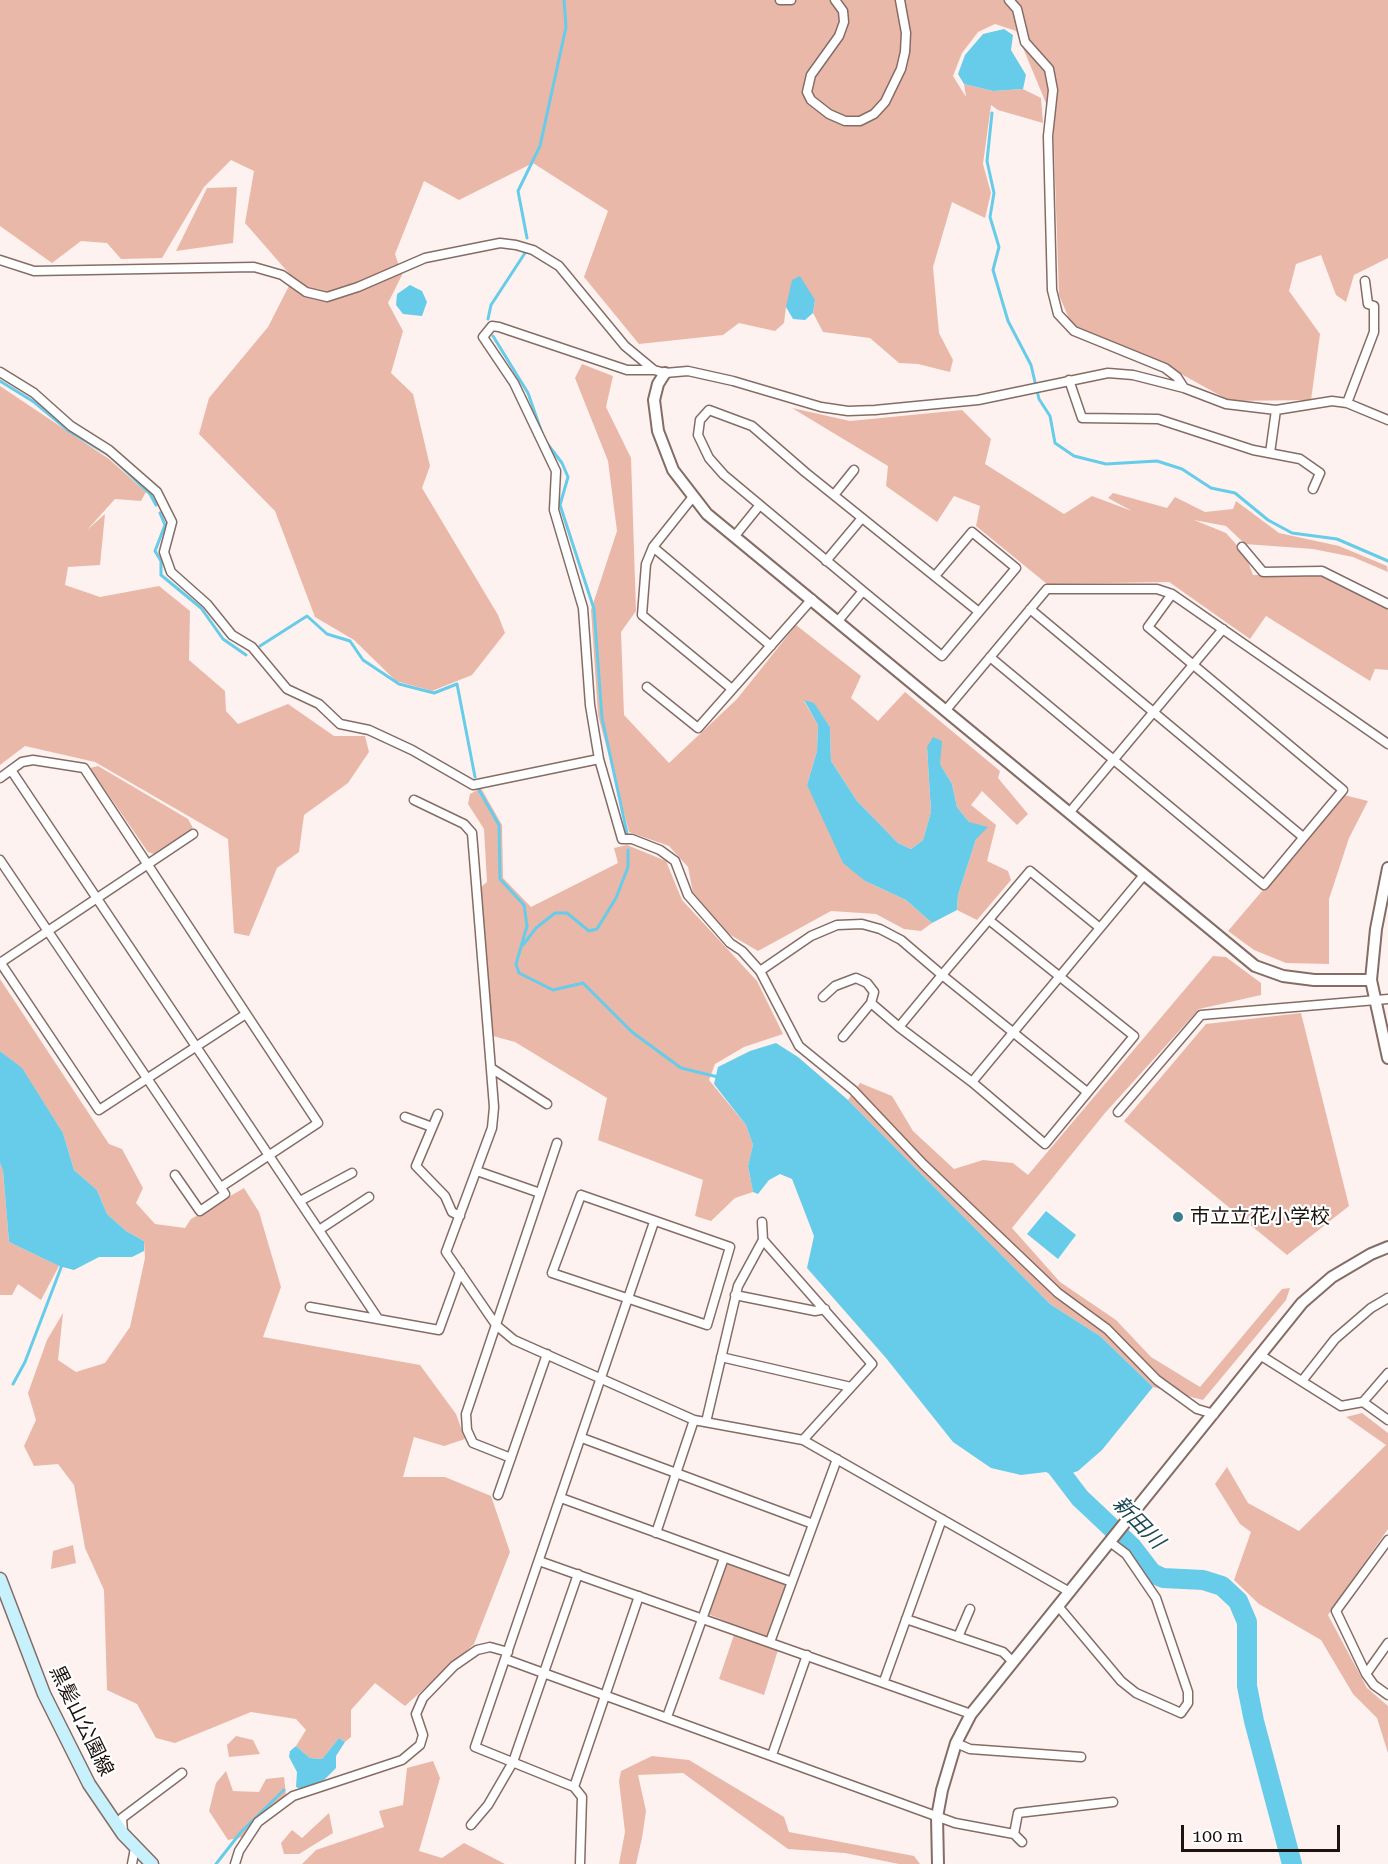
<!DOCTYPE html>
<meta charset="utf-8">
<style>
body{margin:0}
#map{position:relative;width:1388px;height:1864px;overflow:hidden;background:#fdf2ef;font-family:"Roboto Serif",serif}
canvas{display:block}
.scale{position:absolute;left:1181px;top:1825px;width:159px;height:27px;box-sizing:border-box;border:3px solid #1c1310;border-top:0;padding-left:8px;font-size:18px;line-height:21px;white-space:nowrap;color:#1c1310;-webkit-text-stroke:4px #fff;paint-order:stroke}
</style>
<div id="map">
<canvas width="1388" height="1864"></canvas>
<div class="scale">100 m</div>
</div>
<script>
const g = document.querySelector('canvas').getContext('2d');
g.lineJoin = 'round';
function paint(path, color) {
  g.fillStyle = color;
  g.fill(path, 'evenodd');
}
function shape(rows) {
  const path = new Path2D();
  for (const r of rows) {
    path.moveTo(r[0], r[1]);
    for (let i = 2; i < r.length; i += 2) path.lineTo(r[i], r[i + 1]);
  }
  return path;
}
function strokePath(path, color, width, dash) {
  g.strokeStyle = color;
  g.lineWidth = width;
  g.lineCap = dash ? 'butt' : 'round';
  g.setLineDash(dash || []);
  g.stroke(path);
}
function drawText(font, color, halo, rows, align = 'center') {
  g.font = font + ' "Roboto Serif","Noto Sans JP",serif';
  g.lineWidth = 4.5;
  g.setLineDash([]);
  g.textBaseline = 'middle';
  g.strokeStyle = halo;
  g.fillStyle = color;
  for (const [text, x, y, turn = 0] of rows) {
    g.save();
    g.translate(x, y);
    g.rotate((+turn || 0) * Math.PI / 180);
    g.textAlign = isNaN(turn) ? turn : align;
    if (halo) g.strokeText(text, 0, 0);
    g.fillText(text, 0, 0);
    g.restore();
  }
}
paint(shape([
 [0,0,1388,0,1388,258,1354,275,1346,302,1336,295,1321,255,1296,264,1289,291,1320,334,1311,400,1230,401,1165,365,1072,326,1059,295,1053,120,1016,31,995,24,978,32,962,53,953,76,966,97,964,84,993,91,1023,89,1041,98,1043,123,998,110,991,105,983,164,991,193,985,218,952,202,933,267,939,333,953,360,950,372,918,364,899,363,870,338,823,332,813,313,815,300,786,307,784,323,775,331,739,323,723,335,639,344,584,277,608,211,533,163,459,200,424,181,395,254,402,275,388,303,403,331,391,373,413,394,430,466,422,488,498,615,505,633,472,675,432,691,396,681,354,640,315,617,275,511,199,434,209,398,268,327,293,278,245,223,254,171,231,160,204,187,162,258,121,259,107,243,81,241,52,263,0,226],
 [237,187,233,243,176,251,207,188],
 [582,364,613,376,606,407,631,458,636,611,621,632,624,715,669,763,737,699,796,625,861,676,851,698,878,721,905,692,1000,771,998,778,1028,814,1017,825,982,791,971,805,996,825,987,861,1008,871,1011,880,977,920,957,910,958,895,976,839,969,822,957,807,952,784,940,764,927,747,931,812,923,840,911,849,898,843,857,801,831,761,830,727,813,703,804,701,818,725,817,751,807,785,865,881,906,900,932,923,921,931,904,929,876,914,831,911,758,951,727,933,693,893,688,867,669,846,629,832,598,715,591,610,617,531,608,461,575,378],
 [0,386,109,459,146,492,141,501,115,499,87,530,105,514,100,565,68,567,65,585,100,597,159,586,190,611,189,660,225,691,226,711,238,724,288,704,334,736,365,736,369,752,348,783,304,815,299,852,277,868,249,936,234,933,228,839,95,762,25,746,0,765],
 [792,408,850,421,962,410,991,439,985,464,1064,514,1092,496,1132,511,1108,498,1113,493,1167,508,1175,497,1205,512,1233,509,1236,501,1279,533,1339,546,1387,566,1388,572,1353,557,1313,549,1245,544,1226,526,1194,520,1226,533,1245,554,1253,575,1321,575,1388,608,1388,670,1375,669,1370,681,1266,616,1250,639,1169,582,1047,584,976,526,980,506,954,496,937,522,886,486,888,466],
 [98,766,188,819,193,828,154,854,148,852,90,768],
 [481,788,502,825,503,878,531,907,618,863,614,848,627,845,666,861,682,900,757,981,783,1034,744,1047,715,1064,709,1080,746,1125,753,1145,748,1166,753,1192,735,1198,711,1221,695,1216,703,1180,598,1140,607,1098,515,1042,493,1036,481,887,487,882,484,829,468,804,470,794],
 [1344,795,1368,801,1349,838,1329,899,1329,964,1286,963,1254,950,1228,931],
 [1213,956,1226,957,1261,983,1261,995,1199,1009,1105,1113,1012,1228,1060,1282,1116,1320,1151,1357,1200,1387,1282,1289,1290,1288,1286,1300,1203,1400,1153,1387,1100,1336,1050,1304,848,1100,860,1083,892,1096,913,1131,954,1169,983,1160,1013,1163,1028,1175],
 [0,979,109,1144,122,1149,143,1188,136,1203,155,1224,185,1228,191,1219,244,1188,259,1212,281,1287,263,1337,420,1365,456,1414,465,1439,444,1446,414,1437,403,1477,445,1477,491,1496,510,1552,474,1644,405,1706,375,1683,351,1710,351,1737,345,1742,339,1738,322,1759,310,1758,296,1746,306,1730,296,1719,251,1712,175,1743,156,1738,137,1704,107,1690,104,1590,85,1548,74,1485,58,1464,34,1466,24,1446,36,1420,28,1393,47,1340,63,1313,58,1360,76,1372,105,1363,130,1327,145,1258,144,1241,126,1231,107,1214,97,1190,74,1170,63,1133,22,1069,0,1051],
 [1301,1013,1349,1206,1287,1255,1124,1121,1206,1024],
 [0,1163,3,1171,9,1242,59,1266,41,1300,18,1284,12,1295,0,1295],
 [1362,1413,1388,1433,1388,1529,1328,1615,1367,1688,1388,1706,1388,1753,1377,1718,1353,1694,1321,1640,1259,1604,1234,1580,1251,1532,1240,1524,1215,1484,1227,1467,1248,1503,1299,1531,1386,1445,1346,1417],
 [73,1545,76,1563,51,1569,53,1551],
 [726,1563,788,1585,766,1645,778,1650,764,1695,719,1679,737,1626,708,1614],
 [236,1736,253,1740,260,1754,229,1757,227,1745],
 [652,1756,689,1760,784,1817,789,1832,914,1856,920,1864,899,1864,845,1853,788,1849,683,1773,638,1775,646,1811,642,1838,636,1864,619,1864,625,1832,619,1781,621,1771],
 [433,1761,440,1778,419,1851,442,1858,464,1843,505,1864,302,1864,316,1850,384,1827,379,1811,403,1805,407,1768],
 [226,1771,233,1791,259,1792,266,1779,284,1777,286,1795,257,1818,242,1837,228,1840,209,1811,216,1783],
 [329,1813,333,1833,299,1854,284,1854,281,1843,292,1830,302,1838]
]), '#eab8a9');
paint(shape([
 [1004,29,1013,35,1011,50,1026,75,1023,89,993,91,964,84,958,74,965,55,983,34],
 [800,276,815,300,813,313,805,320,793,319,786,307,792,280],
 [410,285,422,291,427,302,422,316,403,314,396,305,397,294],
 [804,700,814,703,830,727,831,761,857,801,898,843,911,849,923,840,931,812,927,747,933,737,942,741,940,764,952,784,957,807,969,822,988,827,976,839,958,895,957,910,932,923,906,900,865,881,843,863,807,785,817,751,818,725],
 [776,1043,798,1057,848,1100,1050,1304,1100,1336,1153,1387,1102,1450,1078,1471,1058,1478,1046,1472,1021,1475,991,1468,953,1442,886,1358,807,1268,814,1236,792,1179,780,1174,769,1180,758,1194,753,1192,748,1166,753,1145,746,1125,714,1084,718,1067,750,1051],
 [0,1051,22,1068,63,1133,74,1170,97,1190,107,1214,126,1231,144,1241,144,1251,132,1257,99,1257,74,1270,59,1266,9,1242,3,1171,0,1163],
 [1046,1211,1076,1235,1058,1259,1027,1234],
 [339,1738,345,1742,336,1756,336,1768,324,1780,301,1789,296,1787,297,1772,289,1757,290,1751,296,1746,310,1758,322,1759]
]), '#67cce9');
strokePath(shape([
 [992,113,987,161,994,193,990,217,999,247,993,270,1008,321,1031,365,1039,399,1050,416,1055,443,1074,456,1106,464,1157,461,1182,469,1211,488,1235,493,1268,520,1292,533,1337,539,1388,561],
 [527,238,518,191,540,146,566,27,564,0],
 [488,319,491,305,525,253],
 [493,336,528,393,542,433],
 [0,381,34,402,69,431,110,456,150,494,156,505],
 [546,442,562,463,568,477,560,505,594,609,602,718,627,833],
 [160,513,165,525,155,551,161,561,161,575,201,608,223,639,246,655],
 [260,646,307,616,327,634,350,641,363,660,399,684,434,693,457,684,475,777],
 [479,790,499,825,500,879,524,905,527,926,516,964,519,973,553,990,583,983,632,1032,681,1068,718,1077],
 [523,945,536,928,555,913,567,913,589,931,597,929,616,898,628,867,628,850],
 [13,1384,25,1362,62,1265],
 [216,1864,241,1832,284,1790]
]), '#67cce9', 3);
strokePath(shape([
 [1048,1456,1080,1498,1132,1547,1152,1573,1163,1578,1203,1580,1222,1586,1238,1601,1247,1622,1247,1686,1254,1721,1292,1864]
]), '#67cce9', 20);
const minor = shape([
 [780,0,791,0],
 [835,0,843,11,844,22,839,36,811,75,807,92,811,100,829,114,845,121,860,121,874,114,885,102,901,69,905,52,906,33,900,0],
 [1009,0,1017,9,1025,42,1049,69,1053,90,1048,136,1052,290,1058,314,1074,331,1165,368,1177,377,1184,388],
 [0,260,34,271,254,267,282,275,306,292,327,297,358,287,425,258,500,243,516,245,533,250,559,266,625,346,654,370,665,373,688,371,733,381,821,407,848,411,875,410,978,400,1108,373,1133,375,1184,388,1226,404,1276,410,1332,401,1347,403,1388,420],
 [654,370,627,370,499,327,492,326,483,337,514,383,556,471,554,510,583,608,590,705,599,759,622,839,632,839,660,850,675,861,688,895,730,943,742,951,760,971,799,1046,853,1090,923,1164,1058,1293,1107,1329,1157,1380,1197,1409,1214,1414],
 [0,372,34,393,71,426,109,450,157,492,172,522,164,552,171,572,207,604,232,635,252,647,287,689,319,704,340,724,369,730,412,750,473,785,599,759],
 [1069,380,1082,418,1158,419,1253,450,1300,459,1320,473,1313,489],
 [1347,403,1374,332,1374,306,1368,304,1365,281],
 [1270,453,1276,410],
 [834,495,854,470],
 [692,498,653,547,646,564,642,615,732,689],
 [734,537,759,506],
 [653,547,771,646],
 [1242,547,1263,572,1322,571,1388,604],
 [826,561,862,518],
 [935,576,972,532,1016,568,979,612],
 [1030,609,1303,837],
 [838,621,863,591,942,656,979,612,805,472,752,426,709,410,700,420,698,435,709,458,724,475,863,591],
 [990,657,1264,885,1343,790,1148,627,1172,594],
 [647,687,698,728,812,599],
 [946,710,1047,589,1157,589,1172,594,1388,744],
 [11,770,377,1317],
 [0,778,22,762,33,760,84,768,318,1123,221,1187],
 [414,800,464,824,472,833,494,1107,492,1128,446,1252,496,1325,514,1340,694,1420,803,1440,1068,1591],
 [1069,813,1223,629],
 [0,860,225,1194,200,1211,175,1175],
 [0,962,99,1110,246,1014],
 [0,963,193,834],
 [760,971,811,936,837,925,862,924,880,929,901,940,942,975,1030,871,1100,928],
 [823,997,835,986,856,978,867,983,874,992,871,1003,843,1037],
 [871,1003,899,1027,942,975,1087,1092],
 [899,1027,972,1082,1045,1144,1134,1036,989,920],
 [491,1068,547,1104],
 [972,1082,1144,875],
 [1118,1112,1201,1015,1388,999],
 [438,1114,416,1166,445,1196,452,1212,460,1216],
 [405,1117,432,1127],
 [477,1171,540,1193],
 [581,1195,730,1247,707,1325,552,1273,581,1195],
 [300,1201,352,1173],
 [762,1222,763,1240,872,1364,803,1440],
 [319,1230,369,1197],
 [735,1295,815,1311,825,1309],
 [310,1307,439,1330,460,1272],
 [1260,1355,1341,1406,1363,1402,1388,1373],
 [721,1357,851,1387],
 [1302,1381,1335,1339,1371,1308,1388,1298],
 [1363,1402,1388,1420],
 [706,1422,738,1286,763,1240],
 [582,1438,813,1524],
 [511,1458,473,1443,467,1430,466,1414,557,1143],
 [498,1495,547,1354],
 [561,1498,792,1582],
 [656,1533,694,1420],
 [1388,1540,1336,1611,1366,1674,1374,1685,1388,1695],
 [539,1561,971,1714],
 [639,1596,574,1787,475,1747,654,1222],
 [1058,1606,1121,1681,1136,1693,1181,1713,1188,1703,1188,1692,1156,1598,1126,1554,1110,1542],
 [906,1619,1003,1652,1012,1661],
 [958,1637,970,1609],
 [770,1642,837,1459],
 [505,1659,955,1823,1014,1834,1022,1842],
 [1366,1674,1388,1643],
 [884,1681,942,1519],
 [667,1717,724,1558],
 [956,1743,970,1749,1081,1757],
 [772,1755,807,1655],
 [574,1787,582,1797,580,1864],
 [471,1825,488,1805,513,1762,578,1574],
 [123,1833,122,1818,182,1773],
 [1014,1834,1018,1813,1113,1802],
 [132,1864,135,1848],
 [235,1864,239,1851,258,1822,293,1796,402,1760,420,1745,423,1735,416,1714,423,1698,454,1666,477,1650,490,1647,508,1652]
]);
const tertiary = shape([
 [665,373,658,384,654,400,658,431,673,470,707,514,1255,966,1283,976,1314,980,1371,980],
 [1388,868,1376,929,1371,980,1388,1058],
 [938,1864,937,1817,942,1790,956,1743,971,1714,1302,1303,1332,1277,1371,1254,1388,1247]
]);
const secondary = shape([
 [0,1579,44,1694,89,1784,123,1834,152,1864]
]);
strokePath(minor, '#856d66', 11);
strokePath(tertiary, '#856d66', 14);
strokePath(secondary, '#856d66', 15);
strokePath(minor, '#fff', 8);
strokePath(tertiary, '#fff', 10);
strokePath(secondary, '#c7f2fd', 12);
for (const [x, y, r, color] of [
 [1178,1217,6,"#3c7d8f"]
]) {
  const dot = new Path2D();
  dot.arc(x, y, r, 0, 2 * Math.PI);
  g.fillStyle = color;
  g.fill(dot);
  strokePath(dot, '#fff', 2);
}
drawText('20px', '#1c1310', '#fff', [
 ["市立立花小学校",1190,1217]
], 'left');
drawText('20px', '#1c1310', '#fff', [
 ["黒髪山公園線",81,1721,64]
]);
drawText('italic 21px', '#1b4854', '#fff', [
 ["新田川",1138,1523,46]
]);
</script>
